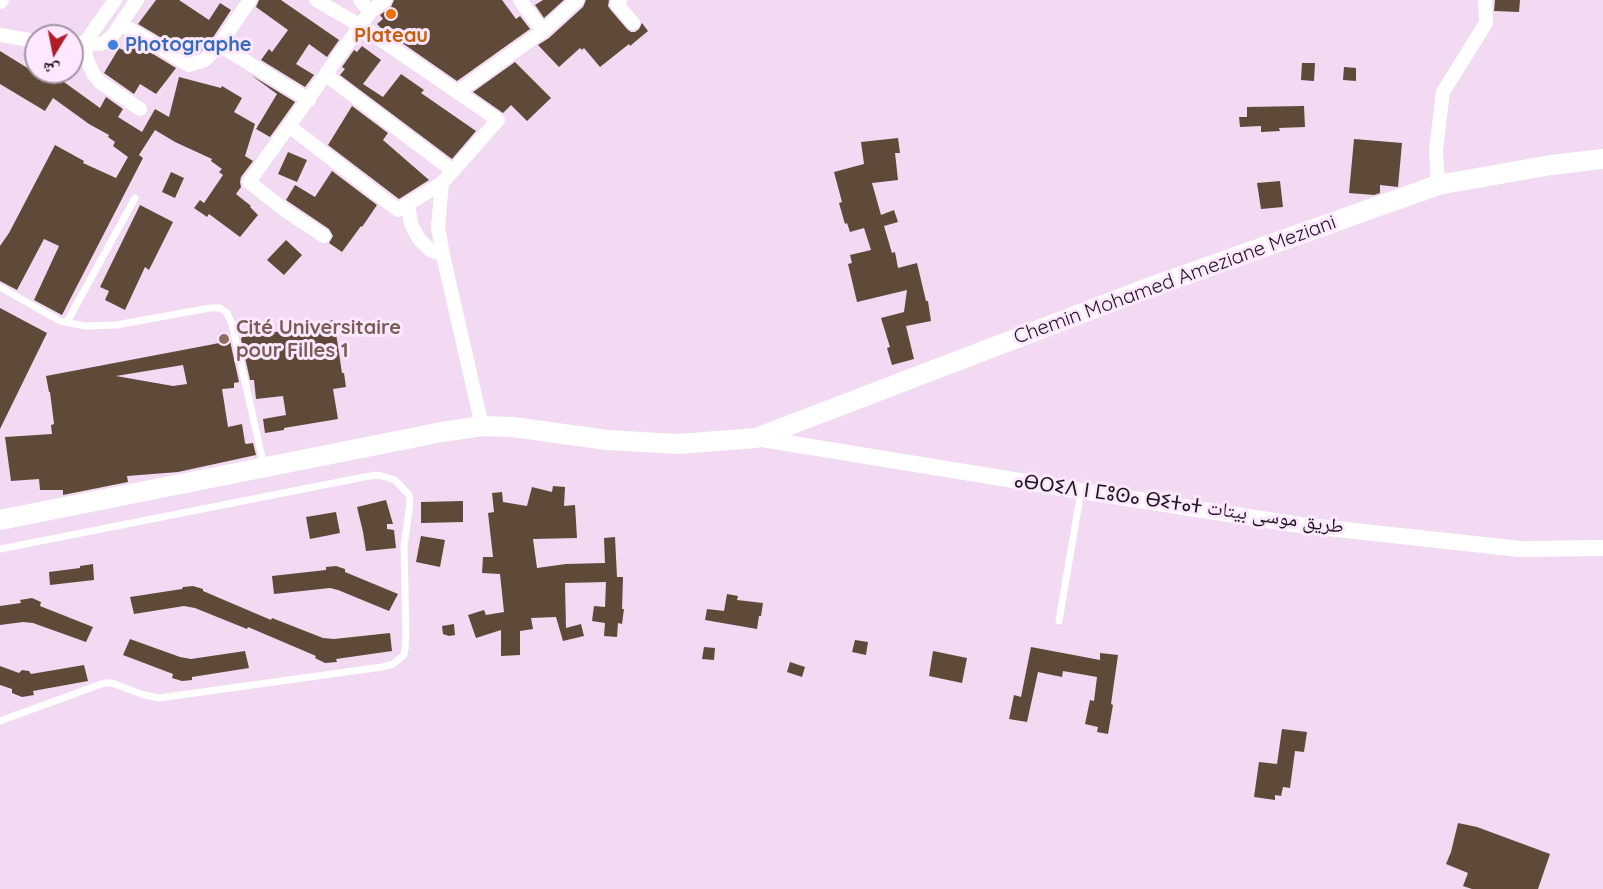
<!DOCTYPE html>
<meta charset="utf-8">
<style>
body{margin:0}
#map{position:relative;width:1603px;height:889px;overflow:hidden;background:#f1daf2;font-family:Quicksand,"Noto Naskh Arabic",sans-serif}
canvas{display:block}
.north{position:absolute;left:24px;top:24px;width:60px;height:60px;box-sizing:border-box;background:#fee8ff;border:2px solid #a494a5;border-radius:50%;rotate:190deg;font-size:16px;font-weight:700;line-height:24px;text-align:center;color:#1e171f}
.north::after{content:'';display:block;margin:auto;width:21px;height:27px;background:#b01e25;clip-path:polygon(50% 0,100% 100%,50% 72%,0 100%)}
</style>
<div id="map">
<canvas width="1603" height="889"></canvas>
<div class="north">ش</div>
</div>
<script>
const g = document.querySelector('canvas').getContext('2d');
g.lineJoin = 'round';
function paint(path, color) {
  g.fillStyle = color;
  g.fill(path, 'evenodd');
}
function shape(rows) {
  const path = new Path2D();
  for (const r of rows) {
    path.moveTo(r[0], r[1]);
    for (let i = 2; i < r.length; i += 2) path.lineTo(r[i], r[i + 1]);
  }
  return path;
}
function strokePath(path, color, width, dash) {
  g.strokeStyle = color;
  g.lineWidth = width;
  g.lineCap = dash ? 'butt' : 'round';
  g.setLineDash(dash || []);
  g.stroke(path);
}
function drawText(font, color, halo, rows, align = 'center') {
  g.font = font + ' Quicksand,"Noto Naskh Arabic","Noto Sans Tifinagh",sans-serif';
  g.lineWidth = 6;
  g.setLineDash([]);
  g.textBaseline = 'middle';
  g.strokeStyle = halo;
  g.fillStyle = color;
  for (const [text, x, y, turn = 0] of rows) {
    g.save();
    g.translate(x, y);
    g.rotate((+turn || 0) * Math.PI / 180);
    g.textAlign = isNaN(turn) ? turn : align;
    if (halo) g.strokeText(text, 0, 0);
    g.fillText(text, 0, 0);
    g.restore();
  }
}
paint(shape([
 [156,0,179,0,209,20,220,3,231,10,212,39,200,52,194,54,189,51,187,53,138,24],
 [259,0,281,0,339,40,327,57,309,44,296,64,314,75,305,87,261,60,269,49,272,52,288,30,256,7],
 [394,0,502,0,516,19,520,16,530,29,457,81,382,29,377,24,383,19,380,15,391,7],
 [543,0,564,0,544,18,535,5],
 [586,0,609,0,608,6,610,9,627,29,631,32,635,32,639,29,642,23,648,31,630,46,629,44,600,67,584,48,582,50,580,48,559,67,538,45,549,38,583,7],
 [1495,0,1520,0,1519,12,1494,11],
 [130,40,176,68,156,94,140,84,134,94,104,73,119,48,123,50],
 [362,46,381,60,363,84,383,97,401,74,424,90,421,93,476,131,452,159,340,75,345,69,342,67,354,50,357,52],
 [0,51,34,72,70,72,64,82,100,108,106,97,123,109,118,117,142,132,155,109,169,117,179,77,221,88,222,86,242,98,234,112,255,124,245,156,253,161,241,177,240,182,241,187,236,194,251,206,250,207,258,215,240,237,209,214,207,217,194,208,200,200,204,203,223,175,219,172,222,169,211,161,212,159,175,142,155,130,139,155,143,158,62,315,34,300,59,246,44,239,17,290,0,281,0,246,9,233,55,145,84,161,83,163,116,178,128,157,113,146,115,142,108,137,109,135,89,124,53,98,45,111,0,84],
 [515,62,551,98,527,121,511,105,503,113,473,92],
 [1302,63,1315,63,1314,81,1301,80],
 [1344,67,1356,68,1356,81,1343,80],
 [251,75,295,102,270,137,256,129,277,94],
 [352,106,388,133,383,140,429,180,399,199,328,145],
 [1304,106,1305,127,1279,128,1280,131,1261,132,1261,126,1240,127,1239,117,1247,117,1247,107],
 [898,138,900,153,895,153,898,180,872,183,881,215,894,210,898,222,884,226,892,253,895,252,898,268,917,263,926,301,928,301,931,321,906,326,914,359,892,365,887,348,890,347,881,318,904,312,907,290,857,302,848,264,852,263,850,255,871,250,864,228,850,232,847,223,845,224,839,203,842,202,834,172,864,164,861,142],
 [1354,139,1402,143,1398,187,1380,185,1380,193,1374,195,1349,193],
 [288,152,307,160,297,182,278,174],
 [332,171,377,205,362,227,361,226,342,252,329,243,333,236,329,229,286,200,295,185,315,197],
 [171,172,184,178,175,198,162,192],
 [1280,181,1283,207,1261,209,1257,183],
 [140,205,173,222,149,270,145,267,125,310,105,300,109,291,100,287],
 [286,240,302,255,284,275,267,260],
 [0,308,47,333,0,429],
 [334,320,342,373,344,373,346,387,333,389,338,419,284,428,284,430,265,433,263,419,286,415,283,396,256,399,254,380,250,380,241,339,242,337,295,329,295,327],
 [230,341,239,382,234,383,234,388,222,389,228,427,242,424,245,443,246,444,253,443,256,455,178,472,127,476,128,482,63,495,63,490,40,490,39,479,11,481,5,437,52,434,51,425,54,424,50,392,49,392,46,376],
 [183,365,187,384,173,386,116,376],
 [553,486,565,487,564,506,575,505,577,538,533,539,537,568,566,564,605,563,604,538,615,537,617,577,623,577,622,609,624,609,622,624,618,623,617,637,604,636,605,623,592,621,594,606,605,607,606,582,565,583,566,628,581,624,584,636,563,641,556,617,531,618,533,629,520,631,520,655,501,656,501,630,476,638,468,615,484,610,486,615,504,612,500,574,482,573,483,557,493,557,488,513,494,512,492,493,502,492,503,502,527,506,532,487,552,492],
 [386,500,393,524,387,524,387,529,394,530,396,548,366,551,363,532,357,507],
 [463,501,463,522,421,523,421,502],
 [336,512,340,533,310,539,306,517],
 [421,536,445,540,440,567,416,562],
 [93,564,94,580,50,585,49,572,80,568,80,566],
 [336,566,345,569,345,572,398,594,389,611,338,590,330,588,274,594,272,576,326,570,326,567],
 [193,586,203,589,203,591,271,620,272,618,323,638,334,639,390,633,392,651,336,659,337,662,325,663,315,658,316,656,248,627,247,629,195,608,184,606,134,614,130,597,182,589,183,587],
 [727,594,738,596,737,600,763,603,761,616,759,616,757,629,705,620,707,609,724,611],
 [32,598,41,602,40,606,93,627,86,642,33,623,23,622,0,625,0,606,21,603,20,600],
 [454,624,455,635,449,636,443,634,442,626],
 [130,639,180,657,191,659,245,651,249,668,192,677,192,680,182,681,172,678,173,674,123,655],
 [855,640,868,642,866,655,852,652],
 [704,647,715,648,714,660,702,659],
 [1031,647,1100,660,1100,653,1118,655,1111,704,1113,705,1108,734,1097,732,1098,727,1085,724,1090,700,1094,701,1097,677,1063,671,1062,677,1038,672,1027,722,1009,719,1014,695,1021,697],
 [933,651,967,658,962,683,929,676],
 [790,662,805,667,802,677,787,672],
 [84,665,88,681,33,691,34,695,22,697,12,693,12,689,0,685,0,666,19,673,22,670,29,671,31,674],
 [1282,729,1307,732,1304,752,1295,751,1290,788,1283,787,1281,796,1275,795,1275,800,1254,797,1259,762,1277,764],
 [1458,823,1477,827,1550,854,1538,889,1472,889,1463,886,1468,873,1446,864,1451,852]
]), '#5f4a39');
strokePath(shape([
 [0,287,60,321,85,326,116,325,210,308,220,308,227,313,232,324,264,466],
 [67,322,135,198],
 [0,549,364,477,378,475,395,480,409,495,410,502,404,547,406,633,405,649,404,655,393,664,382,667,159,698,144,695,112,683,104,683,0,721],
 [1059,621,1081,491]
]), '#fff', 7);
strokePath(shape([
 [115,0,84,44,87,60,94,75,100,82,140,109],
 [316,0,361,26,498,120,442,183,438,227,443,255,482,426],
 [360,0,370,12],
 [520,0,543,31],
 [620,0,617,4,633,23],
 [121,24,189,65,205,60,219,45,250,0],
 [0,35,36,41],
 [72,43,100,44,105,42,113,35,137,0],
 [219,45,309,100],
 [326,75,453,171],
 [458,92,543,31,577,0],
 [289,126,398,210,442,183],
 [1438,185,1436,150,1443,92,1486,23,1485,0],
 [408,204,411,224,419,239,430,250,443,255],
 [324,236,286,211,249,182,370,12,385,0]
]), '#fff', 14);
strokePath(shape([
 [0,1,1,0],
 [756,438,1081,491,1300,525,1520,549,1603,548]
]), '#fff', 16);
strokePath(shape([
 [0,520,442,432,482,426,513,427,607,440,678,444,756,438,1140,291,1438,185,1551,165,1603,159]
]), '#fff', 20);
for (const [x, y, r, color] of [
 [391,14,6,"#e8710a"],
 [113,45,6,"#3f7fe0"],
 [224,339,6,"#8d6e63"]
]) {
  const dot = new Path2D();
  dot.arc(x, y, r, 0, 2 * Math.PI);
  g.fillStyle = color;
  g.fill(dot);
  strokePath(dot, '#fee8ff', 2);
}
drawText('bold 20px', '#c56008', '#fee8ff', [
 ["Plateau",391,36]
]);
drawText('bold 20px', '#366cbe', '#fee8ff', [
 ["Photographe",125,45]
], 'left');
drawText('20px', '#1e171f', '#fee8ff', [
 ["Chemin Mohamed Ameziane Meziani",1175,280,-20],
 ["ⴰⴱⵔⵉⴷ ⵏ ⵎⵓⵙⴰ ⴱⵉⵜⴰⵜ طريق موسى بيتات",1179,504,8]
]);
drawText('bold 20px', '#785e54', '#fee8ff', [
 ["Cité Universitaire",236,328],
 ["pour Filles 1",236,351]
], 'left');
</script>
